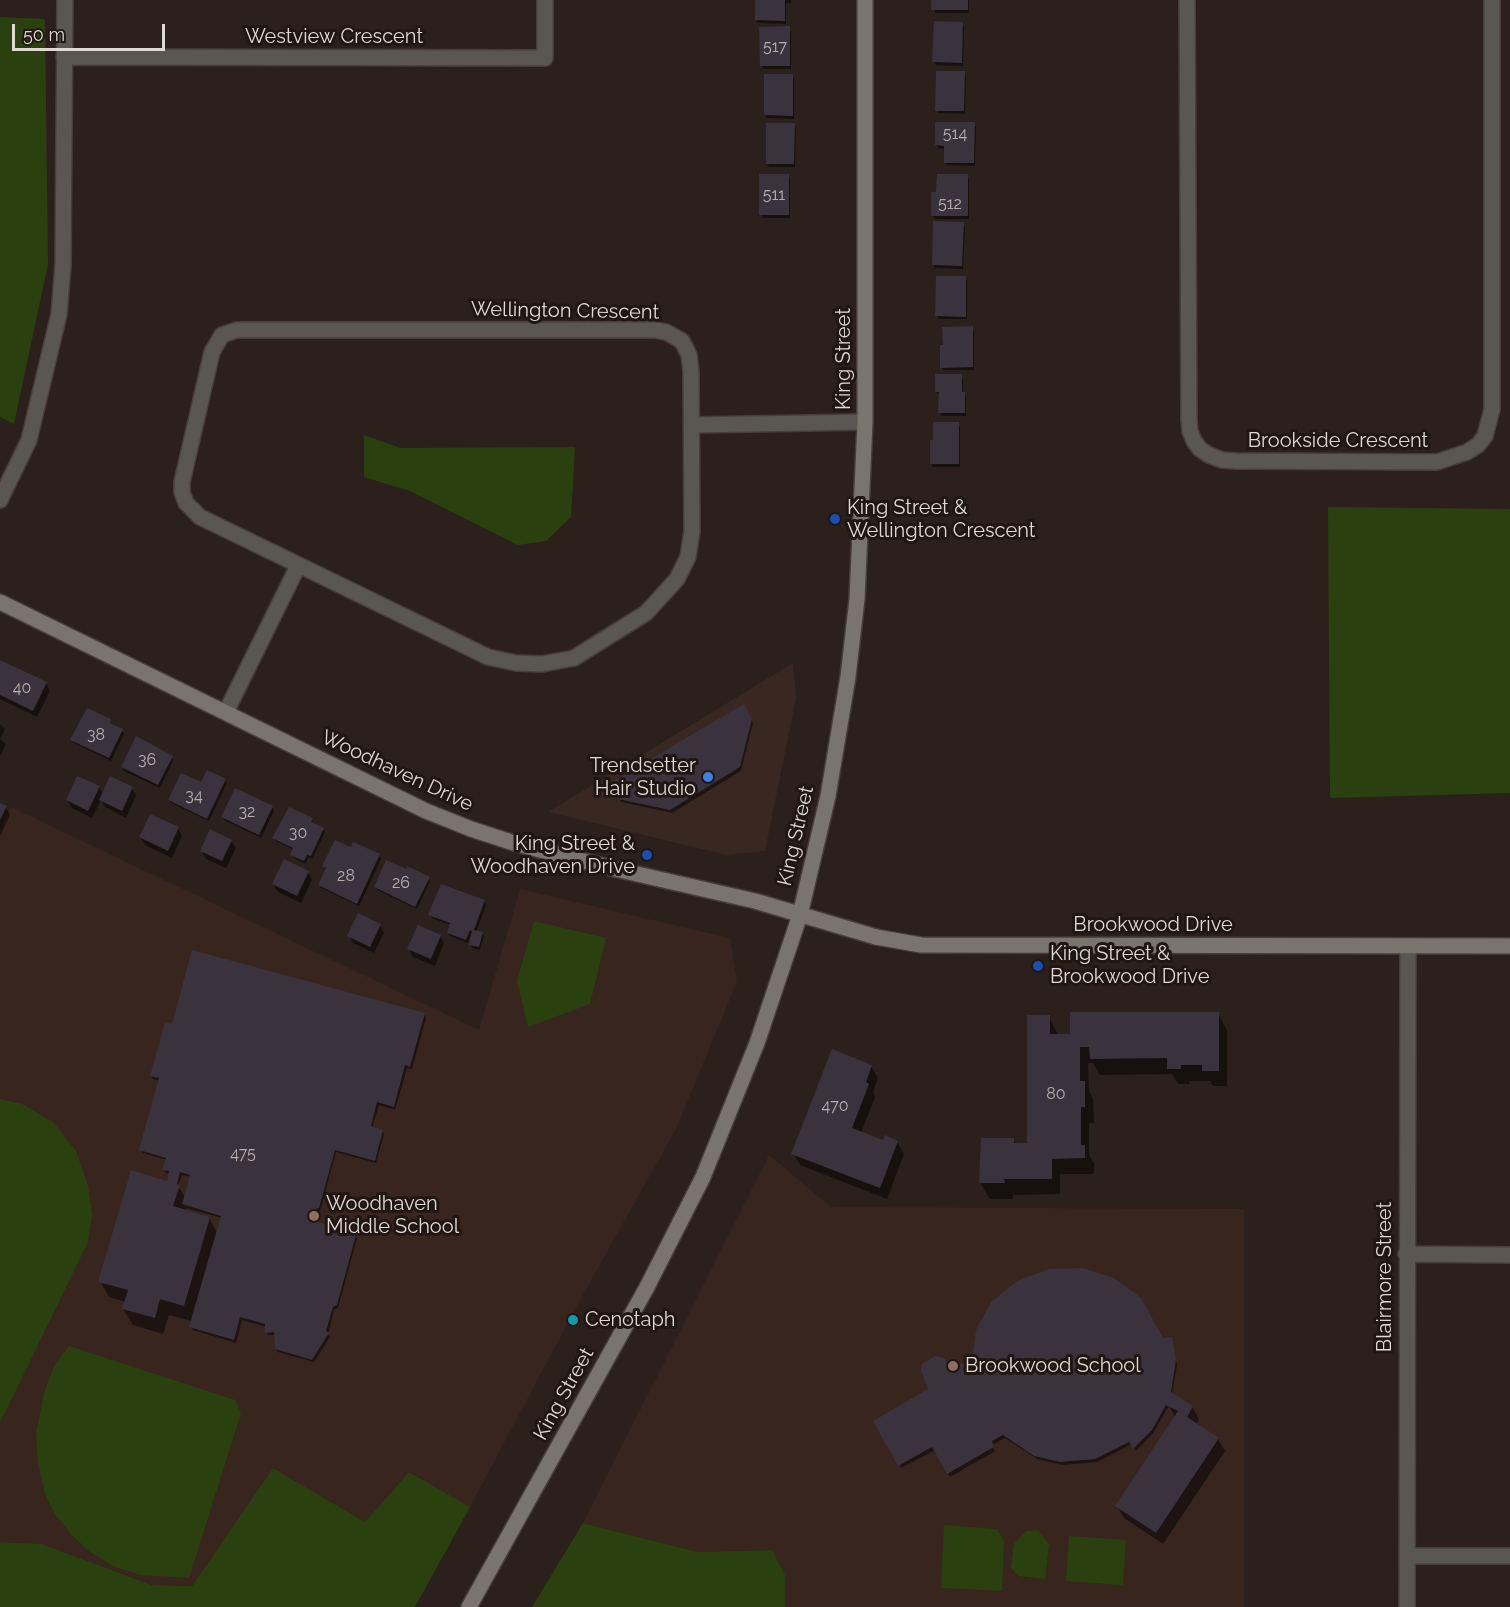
<!DOCTYPE html>
<style>
body{margin:0}
#map{position:relative;width:1510px;height:1607px;overflow:hidden;background:#2b201b;font-family:Raleway,sans-serif}
canvas{display:block}
.scale{position:absolute;left:12px;top:24px;width:153px;height:27px;box-sizing:border-box;border:3px solid #dfd8d4;border-top:0;padding-left:8px;font-size:18px;line-height:21px;white-space:nowrap;color:#dfd8d4;-webkit-text-stroke:4px #211712;paint-order:stroke}
</style>
<div id="map">
<canvas width="1510" height="1607"></canvas>
<div class="scale">50 m</div>
</div>
<script>
const g = document.querySelector('canvas').getContext('2d');
g.lineJoin = 'round';
function paint(path, color) {
  g.fillStyle = color;
  g.fill(path, 'evenodd');
}
function shape(rows) {
  const path = new Path2D();
  for (const r of rows) {
    path.moveTo(r[0], r[1]);
    for (let i = 2; i < r.length; i += 2) path.lineTo(r[i], r[i + 1]);
  }
  return path;
}
function strokePath(path, color, width, dash) {
  g.strokeStyle = color;
  g.lineWidth = width;
  g.lineCap = dash ? 'butt' : 'round';
  g.setLineDash(dash || []);
  g.stroke(path);
}
function drawText(font, color, halo, rows, align = 'center') {
  g.font = font + ' Raleway,sans-serif';
  g.lineWidth = 6;
  g.setLineDash([]);
  g.textBaseline = 'middle';
  g.strokeStyle = halo;
  g.fillStyle = color;
  for (const [text, x, y, turn = 0] of rows) {
    g.save();
    g.translate(x, y);
    g.rotate((+turn || 0) * Math.PI / 180);
    g.textAlign = isNaN(turn) ? turn : align;
    if (halo) g.strokeText(text, 0, 0);
    g.fillText(text, 0, 0);
    g.restore();
  }
}
paint(shape([
 [793,663,796,698,765,851,727,855,548,812]
]), '#382821');
paint(shape([
 [11,807,479,1030,520,889,730,938,737,982,676,1129,579,1302,470,1507,409,1472,365,1522,273,1468,192,1586,152,1585,42,1544,0,1542,0,830],
 [769,1155,831,1207,1244,1209,1244,1607,785,1607,785,1575,772,1550,699,1552,583,1523]
]), '#37251e');
paint(shape([
 [0,17,45,19,48,264,14,424,0,417],
 [364,435,400,448,575,447,571,517,546,541,518,545,410,491,364,477],
 [1328,507,1510,509,1510,793,1330,798],
 [534,921,606,938,590,1004,528,1027,517,981],
 [0,1099,22,1104,53,1122,76,1151,88,1185,92,1214,88,1242,0,1423],
 [69,1346,235,1400,241,1413,189,1578,140,1575,113,1566,90,1552,71,1534,55,1514,45,1494,38,1464,36,1433,44,1393,54,1366],
 [273,1468,365,1522,409,1472,470,1507,415,1607,0,1607,0,1542,42,1544,152,1585,192,1586],
 [583,1523,699,1552,772,1550,785,1575,785,1607,532,1607],
 [944,1525,997,1529,1004,1541,1002,1591,941,1588],
 [1038,1530,1049,1544,1045,1579,1018,1576,1011,1568,1014,1544,1026,1531],
 [1069,1536,1126,1540,1123,1585,1066,1581]
]), '#2a410f');
paint(shape([
 [756,0,791,0,791,3,786,3,786,24,758,23,756,20],
 [933,0,969,0,969,13,935,13],
 [962,24,964,27,963,66,936,65,934,62],
 [789,28,791,31,791,69,763,69,762,66,761,29],
 [964,72,966,76,965,114,938,113,937,110],
 [793,76,794,79,794,119,767,118,765,115],
 [794,124,796,128,795,167,769,167,767,164],
 [974,124,976,127,975,166,947,165,945,162,946,149,938,148,937,145],
 [788,175,790,179,790,218,763,218,761,215],
 [967,175,969,179,969,219,935,219,933,216,938,194],
 [963,224,965,227,963,269,935,268,933,265],
 [966,278,967,281,967,319,939,319,937,316],
 [972,328,974,331,974,370,943,370,942,367],
 [961,376,963,379,963,394,966,397,966,416,942,416,940,413,940,395,936,392],
 [958,424,960,427,960,467,933,467,931,464],
 [0,661,46,683,50,691,37,717,0,699],
 [743,706,753,723,741,771,672,813,621,802,610,784],
 [110,720,111,725,122,730,124,734,111,761,74,743,72,740],
 [0,724,5,729,0,739,6,744,0,756],
 [171,757,173,760,160,788,124,771,122,767],
 [225,780,227,783,209,821,171,803,169,800],
 [99,787,103,794,132,788,136,796,126,818,105,807,101,800,92,818,72,808,67,800],
 [0,804,6,807,10,815,0,836],
 [272,807,274,811,261,838,224,820,222,817],
 [312,819,313,824,323,829,325,832,312,859,309,857,305,864,294,858,292,855,294,850,276,841,274,838],
 [178,828,182,836,172,858,145,845,141,837],
 [231,841,236,848,226,868,206,859,202,851],
 [351,849,379,855,381,859,359,906,321,888,319,885,326,870,324,866],
 [407,871,429,878,430,881,417,909,377,890,375,887],
 [308,872,312,880,301,903,278,892,273,884],
 [484,901,486,905,476,932,482,933,484,936,480,950,472,948,470,944,450,936,448,933,451,925,432,918,430,915],
 [380,925,384,933,374,953,353,943,349,936],
 [440,936,444,943,435,966,413,957,409,949],
 [1218,1013,1227,1030,1227,1086,1213,1086,1210,1081,1189,1081,1189,1084,1178,1084,1172,1074,1100,1075,1093,1063,1088,1063,1089,1091,1093,1099,1094,1123,1089,1123,1089,1155,1094,1163,1094,1174,1060,1174,1060,1194,1013,1195,1013,1199,990,1199,980,1183,1013,1139,1016,1144,1029,1144,1049,1017,1058,1035,1071,1035],
 [424,1014,426,1018,412,1069,407,1068,395,1110,379,1105,372,1128,382,1131,384,1134,376,1163,336,1152,320,1211,317,1212,314,1223,355,1235,357,1238,338,1308,334,1310,328,1334,330,1337,314,1362,278,1352,276,1349,276,1335,268,1335,266,1327,242,1320,236,1343,193,1330,191,1327,192,1321,169,1315,163,1334,133,1325,123,1309,125,1302,109,1297,100,1281,170,1183,170,1174,166,1173,164,1169,167,1160,143,1153,141,1150,160,1081,153,1079,151,1075,173,1025],
 [182,1175,191,1177,185,1197,178,1186],
 [186,1208,222,1218,218,1234,209,1218,185,1211],
 [871,1066,878,1078,873,1092,875,1097,861,1133,884,1141,897,1142,904,1154,887,1199,800,1165,793,1153],
 [1171,1338,1177,1365,1172,1394,1192,1407,1199,1419,1196,1425,1218,1439,1225,1451,1163,1544,1124,1518,1117,1506,1175,1417,1169,1406,1153,1433,1136,1451,1132,1444,1097,1462,1063,1465,1037,1459,1005,1438,992,1445,995,1451,950,1477,935,1450,901,1468,875,1422,930,1389,950,1368]
]), '#0007');
paint(shape([
 [755,0,785,0,785,21,755,20],
 [931,0,968,0,968,10,931,10],
 [934,21,963,22,962,63,932,62],
 [790,26,790,66,760,66,759,27],
 [936,71,965,71,964,111,935,111],
 [764,74,793,74,793,116,764,115],
 [935,122,975,122,974,163,944,163,944,146,935,145],
 [766,123,795,123,794,164,766,164],
 [759,174,789,174,789,215,759,215],
 [937,174,968,174,968,216,931,216,931,192,936,192],
 [933,221,964,222,962,266,932,265],
 [936,276,966,276,966,317,935,316],
 [973,326,973,367,940,368,940,345,943,345,942,327],
 [935,374,962,374,962,392,965,392,965,413,938,413,939,392,935,392],
 [933,422,959,422,959,464,930,464,930,440,933,440],
 [0,660,47,682,33,711,0,695],
 [744,704,752,719,740,767,670,810,618,799,608,784],
 [87,708,111,719,110,723,123,729,109,758,70,740],
 [136,736,173,756,158,785,121,767],
 [207,770,226,779,207,819,168,800,181,773,201,782],
 [77,776,100,786,88,811,66,800],
 [110,776,133,787,122,811,99,800],
 [235,788,273,806,259,835,221,817],
 [0,803,7,806,0,820],
 [289,807,313,818,311,822,324,828,311,856,307,855,304,861,290,855,293,848,272,838],
 [150,814,179,827,168,851,139,837],
 [210,829,232,840,222,861,200,851],
 [335,840,351,847,353,842,380,854,357,904,318,885,326,868,322,866],
 [284,859,309,871,297,896,272,884],
 [386,860,406,869,407,866,430,877,415,907,374,887],
 [441,884,485,900,474,930,483,932,479,947,468,945,472,931,470,930,466,940,447,933,450,923,428,915],
 [358,913,381,924,370,947,347,936],
 [418,925,441,935,431,959,407,949],
 [192,950,425,1013,410,1067,405,1065,394,1107,377,1102,371,1126,383,1130,375,1161,335,1150,319,1208,316,1209,313,1221,355,1232,356,1235,337,1305,333,1307,326,1331,329,1333,312,1360,275,1349,274,1332,265,1333,265,1324,240,1317,234,1340,189,1327,221,1216,182,1204,190,1175,180,1172,177,1184,180,1185,173,1206,210,1217,184,1306,160,1299,155,1318,122,1309,128,1290,98,1282,131,1170,167,1181,169,1171,162,1170,166,1158,139,1150,159,1078,150,1076,165,1022,172,1024],
 [1070,1012,1219,1012,1219,1071,1202,1071,1202,1065,1181,1065,1181,1069,1167,1069,1167,1058,1090,1059,1089,1047,1080,1047,1080,1081,1085,1081,1085,1107,1081,1107,1081,1145,1085,1145,1085,1158,1052,1159,1052,1179,1004,1179,1005,1183,979,1183,981,1138,1014,1138,1014,1143,1027,1143,1027,1015,1050,1015,1050,1034,1070,1034],
 [832,1049,872,1065,866,1082,869,1084,852,1128,883,1140,885,1135,898,1141,880,1188,791,1154],
 [1083,1268,1114,1278,1141,1298,1163,1338,1172,1337,1176,1360,1171,1392,1193,1406,1187,1417,1219,1438,1156,1533,1115,1506,1178,1411,1166,1405,1152,1430,1133,1449,1129,1442,1095,1459,1060,1462,1034,1456,1003,1435,992,1441,994,1447,947,1474,932,1447,898,1466,873,1421,928,1389,921,1371,922,1364,935,1356,944,1358,951,1366,972,1361,976,1330,991,1302,1017,1281,1049,1269]
]), '#3a333d');
const street = shape([
 [1187,0,1189,420,1190,431,1194,441,1200,449,1209,455,1222,460,1236,461,1437,462,1467,452,1478,445,1485,436,1492,409,1492,0],
 [64,57,545,58,545,0],
 [237,330,655,330,666,332,682,341,689,355,691,371,692,531,688,557,677,579,646,613,574,658,542,664,516,663,488,657,200,517,186,503,182,492,182,482,212,352,222,335,237,330],
 [692,425,865,422],
 [0,500,29,440,59,314,63,265,65,0],
 [226,712,298,566],
 [1406,1254,1510,1255],
 [1407,1556,1510,1556],
 [1407,1607,1408,946]
]);
const secondary = shape([
 [0,602,426,811,471,829,517,844,611,868,755,901,876,937,921,945,1510,946],
 [469,1607,647,1287,703,1177,757,1043,800,915,828,796,848,677,857,599,865,422,865,0]
]);
strokePath(street, '#483d39', 18);
strokePath(secondary, '#483d39', 18);
strokePath(street, '#5a5752', 15);
strokePath(secondary, '#79746c', 15);
for (const [x, y, r, color] of [
 [835,519,6,"#1a4fb4"],
 [708,777,6,"#3f7fe0"],
 [647,855,6,"#1a4fb4"],
 [1038,966,6,"#1a4fb4"],
 [314,1216,6,"#8d6e63"],
 [573,1320,6,"#0f9aa8"],
 [953,1366,6,"#8d6e63"]
]) {
  const dot = new Path2D();
  dot.arc(x, y, r, 0, 2 * Math.PI);
  g.fillStyle = color;
  g.fill(dot);
  strokePath(dot, '#211712', 2);
}
drawText('16px', '#b6afae', null, [
 ["517",775,47],
 ["514",955,134],
 ["511",774,195],
 ["512",950,204],
 ["40",22,688],
 ["38",96,735],
 ["36",147,760],
 ["34",194,796],
 ["32",247,812],
 ["30",298,833],
 ["28",346,876],
 ["26",401,883],
 ["80",1056,1094],
 ["470",835,1106],
 ["475",243,1154]
]);
drawText('20px', '#dfd8d4', '#211712', [
 ["Westview Crescent",334,37],
 ["Wellington Crescent",565,311,1],
 ["King Street",844,359,-90],
 ["Brookside Crescent",1338,441],
 ["Woodhaven Drive",397,771,25],
 ["King Street",796,836,-77],
 ["Brookwood Drive",1153,925],
 ["Blairmore Street",1385,1277,-90],
 ["King Street",564,1394,-61]
]);
drawText('20px', '#dfd8d4', '#211712', [
 ["King Street &",847,508],
 ["Wellington Crescent",847,531],
 ["Trendsetter",696,766,"right"],
 ["Hair Studio",696,789,"right"],
 ["King Street &",635,844,"right"],
 ["Woodhaven Drive",635,867,"right"],
 ["King Street &",1050,954],
 ["Brookwood Drive",1050,977],
 ["Woodhaven",326,1204],
 ["Middle School",326,1227],
 ["Cenotaph",585,1320],
 ["Brookwood School",965,1366]
], 'left');
</script>
